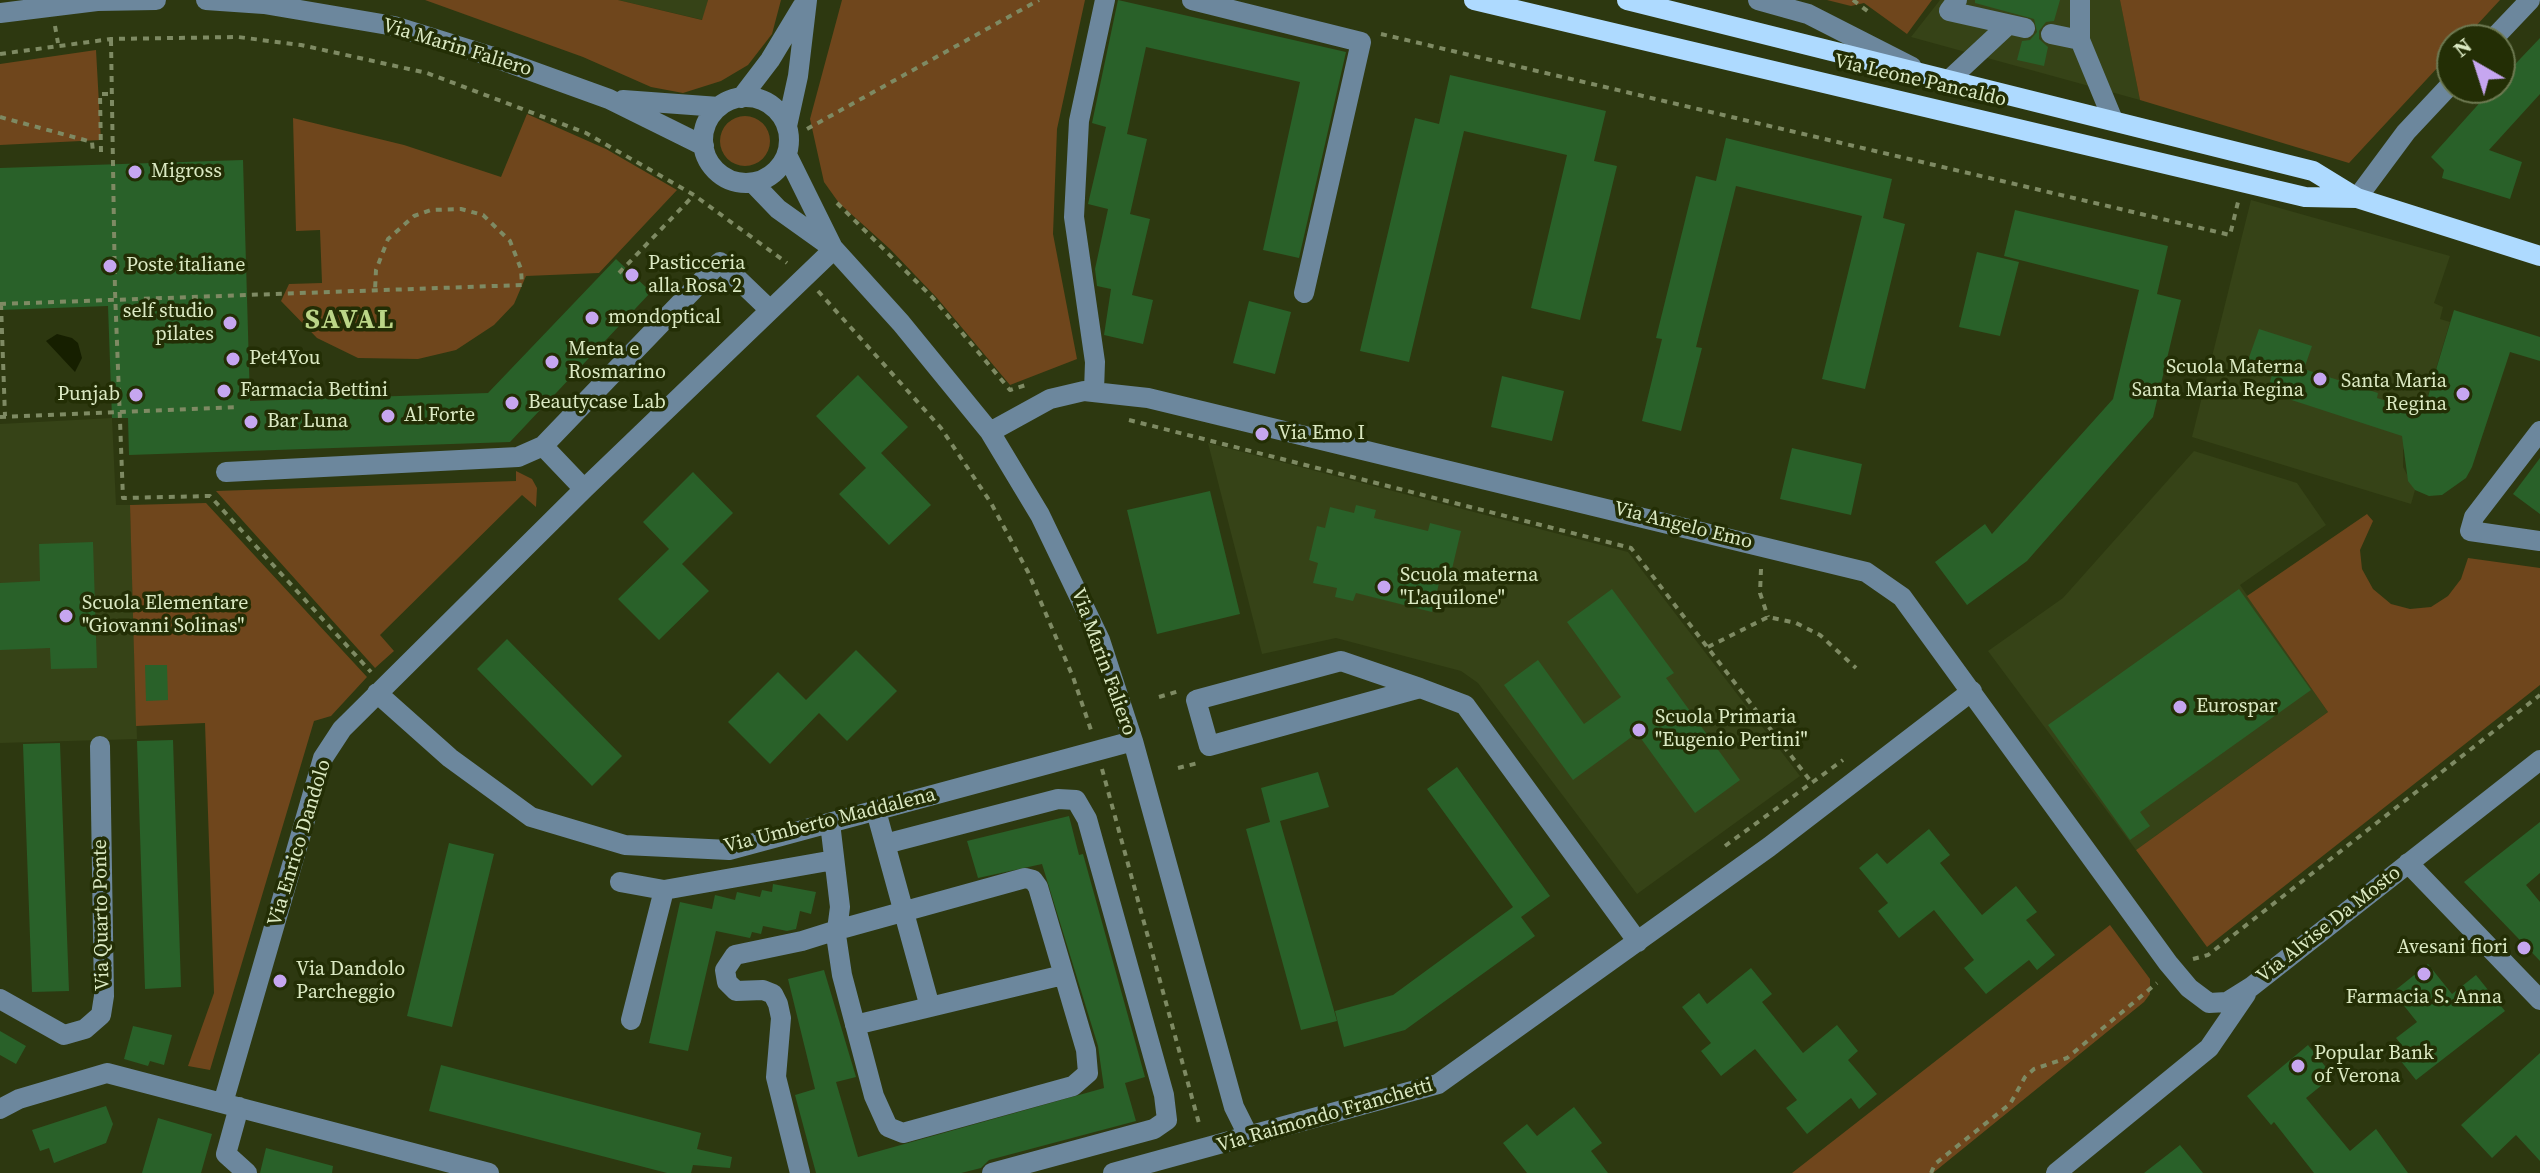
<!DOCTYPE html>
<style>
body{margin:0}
#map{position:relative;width:2540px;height:1173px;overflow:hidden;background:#2d3810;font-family:"Source Serif 4",serif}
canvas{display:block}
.north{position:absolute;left:2436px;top:24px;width:80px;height:80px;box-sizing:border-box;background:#232e05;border:2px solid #6d7951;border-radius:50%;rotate:321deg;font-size:22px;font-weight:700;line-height:32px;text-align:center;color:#dbe9c3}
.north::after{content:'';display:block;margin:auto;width:28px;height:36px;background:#c6a6f0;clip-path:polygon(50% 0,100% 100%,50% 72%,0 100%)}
</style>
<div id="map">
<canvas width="2540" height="1173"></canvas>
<div class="north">N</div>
</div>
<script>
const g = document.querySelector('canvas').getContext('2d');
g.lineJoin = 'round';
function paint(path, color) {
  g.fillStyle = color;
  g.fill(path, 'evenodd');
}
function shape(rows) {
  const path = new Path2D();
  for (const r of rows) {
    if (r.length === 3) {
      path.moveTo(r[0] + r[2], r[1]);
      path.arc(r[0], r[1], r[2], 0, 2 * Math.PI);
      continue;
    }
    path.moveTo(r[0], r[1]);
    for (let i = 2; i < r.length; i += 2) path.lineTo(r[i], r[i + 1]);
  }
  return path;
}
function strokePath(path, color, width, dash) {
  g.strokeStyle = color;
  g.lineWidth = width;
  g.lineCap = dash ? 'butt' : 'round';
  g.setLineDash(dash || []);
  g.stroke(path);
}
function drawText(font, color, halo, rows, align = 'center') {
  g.font = font + ' "Source Serif 4",serif';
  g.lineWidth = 7;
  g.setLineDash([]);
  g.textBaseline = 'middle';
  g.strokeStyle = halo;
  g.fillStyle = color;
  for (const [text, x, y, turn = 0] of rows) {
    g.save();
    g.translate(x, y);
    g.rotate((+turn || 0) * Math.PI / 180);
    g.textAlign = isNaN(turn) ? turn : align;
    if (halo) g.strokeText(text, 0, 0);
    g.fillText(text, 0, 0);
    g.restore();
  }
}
paint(shape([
 [618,0,708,0,703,20],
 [1940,0,2120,0,2140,100,1911,37],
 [2251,200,2450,256,2434,303,2443,307,2440,319,2450,322,2415,439,2406,437,2403,451,2403,467,2415,490,2411,504,2192,437],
 [112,418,116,505,130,505,137,739,0,743,0,424],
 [1208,443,1628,552,1800,776,1637,894,1478,683,1461,671,1336,638,1262,654],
 [2194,451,2297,483,2326,525,2240,585,2328,712,2136,850,1988,651,2063,598]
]), '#364317');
paint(shape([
 [425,0,618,0,702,20,708,0,781,0,772,34,748,65,721,81,683,93,651,87,583,57],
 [842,0,1085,0,1057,129,1053,234,1077,359,1010,385,937,298,890,249,839,203,824,182,810,119],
 [1827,0,1932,0,1907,34,1864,3,1851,6],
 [2120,0,2500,0,2463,40,2452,40,2452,52,2349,163,2140,100],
 [96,50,101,140,0,145,0,64],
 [527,114,606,149,677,190,599,273,526,276,514,304,494,325,456,350,418,359,358,358,317,338,281,301,289,284,322,283,320,230,296,231,293,118,404,145,501,177],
 [745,141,25],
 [516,471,532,479,537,488,536,507,522,495,380,635,394,651,375,668,216,491,516,481],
 [206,503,367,677,331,716,314,721,210,1070,188,1066,214,993,205,723,136,726,130,505],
 [2367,514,2373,521,2360,550,2362,569,2373,589,2391,604,2410,609,2431,607,2448,596,2461,579,2468,558,2540,568,2540,685,2207,947,2136,850,2328,712,2247,596],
 [2110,925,2150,979,2150,994,2144,1002,1933,1173,1792,1173]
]), '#6f461c');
paint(shape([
 [57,334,72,338,78,343,82,358,75,372,46,341]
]), '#161f00');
paint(shape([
 [1118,0,1346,52,1299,258,1263,250,1300,82,1146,47,1127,134,1147,139,1130,214,1150,219,1132,295,1153,300,1143,344,1104,335,1111,289,1097,286,1095,269,1108,209,1088,204,1106,127,1092,123],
 [1975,0,2060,0,2054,21,2046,22,2039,31,2039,39,2048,47,2044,66,2017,60,2022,41,2030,40,2037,32,2034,19,1975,3],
 [2540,38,2540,94,2489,150,2522,162,2510,199,2442,178,2444,170,2431,157,2493,88,2500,88,2500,80],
 [1450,75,1606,111,1594,161,1617,166,1580,320,1531,308,1567,155,1464,131,1409,362,1360,351,1415,118,1439,124],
 [1726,138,1892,179,1883,218,1905,224,1865,389,1822,379,1862,216,1736,186,1696,347,1702,348,1681,431,1642,421,1662,339,1656,338,1696,176,1716,181],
 [243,160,250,401,488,393,616,259,651,292,510,442,129,455,128,418,112,418,108,306,0,310,0,168],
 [2015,210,2168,246,2157,294,2181,300,2153,417,2027,561,1967,605,1935,562,1985,524,1992,534,2113,399,2139,290,2004,256],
 [1977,252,2019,262,2000,336,1959,327],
 [1249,301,1291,312,1275,374,1233,363],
 [2454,310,2540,337,2540,361,2510,352,2472,467,2466,478,2442,495,2429,496,2415,490,2408,481,2402,436,2267,392,2272,375,2246,366,2259,329,2312,346,2304,369,2378,393,2377,398,2423,413],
 [858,375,908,427,881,453,931,505,889,545,839,494,866,468,816,416],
 [1502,376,1564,391,1552,441,1491,427],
 [1792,448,1862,464,1851,515,1780,499],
 [2540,458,2540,514,2513,494],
 [693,472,733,513,682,564,709,591,659,640,618,599,669,549,643,522],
 [1210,491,1240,614,1157,634,1127,510],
 [1356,505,1376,510,1374,518,1428,531,1430,523,1461,531,1452,569,1443,567,1432,612,1356,593,1353,601,1335,597,1337,588,1313,583,1318,563,1309,560,1317,526,1325,528,1330,507,1354,513],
 [93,542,97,668,51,669,50,648,0,650,0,583,40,581,39,544],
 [1612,589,1674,673,1666,678,1740,780,1695,813,1637,733,1573,780,1504,685,1538,660,1584,724,1621,697,1567,622],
 [2239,589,2311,690,2140,812,2150,826,2130,840,2048,725],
 [507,639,622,756,592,786,477,669],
 [856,650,897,691,847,741,819,713,770,764,728,722,778,672,806,700],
 [145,665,167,665,168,700,146,701],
 [173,740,181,987,145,989,137,741],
 [60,743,69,991,32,992,23,744],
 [1457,767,1550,896,1521,917,1535,936,1405,1030,1344,1047,1335,1011,1393,995,1513,907,1427,789],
 [1318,772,1329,807,1280,821,1337,1021,1301,1030,1246,829,1270,822,1261,788],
 [1069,816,1079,855,1083,854,1145,1077,1125,1083,1136,1121,989,1160,981,1168,961,1173,816,1173,795,1095,815,1089,788,979,824,970,856,1077,836,1082,858,1157,1104,1088,1098,1046,1042,864,978,878,967,841],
 [2540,822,2540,873,2526,885,2540,902,2540,961,2464,882],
 [1929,829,1950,855,1940,863,1982,915,2016,886,2037,912,2026,920,2055,955,2037,970,2029,960,1986,994,1964,968,1974,960,1934,910,1899,938,1878,911,1888,903,1859,868,1877,853,1887,864],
 [449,843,494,854,452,1027,407,1016],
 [773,884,816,892,811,914,800,911,796,929,787,931,763,926,761,934,752,932,750,938,716,931,688,1051,649,1043,680,902,712,909,715,895,735,900,737,892,760,897,762,890,772,892],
 [2428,964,2452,994,2476,975,2505,1011,2416,1080,2400,1060,2409,1054,2396,1038,2417,1022,2393,992],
 [1751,968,1772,994,1762,1002,1803,1053,1837,1025,1858,1051,1848,1060,1877,1094,1859,1109,1851,1098,1807,1134,1786,1108,1797,1100,1755,1049,1721,1076,1701,1051,1711,1043,1682,1007,1699,993,1707,1004],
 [133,1026,172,1035,164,1065,150,1061,148,1066,124,1059],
 [0,1031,26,1046,16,1064,0,1055],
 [2308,1045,2333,1076,2306,1098,2350,1151,2376,1129,2408,1173,2314,1173,2274,1122,2271,1125,2247,1096],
 [2540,1053,2540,1161,2516,1135,2492,1158,2461,1125],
 [441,1065,701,1133,697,1149,732,1157,730,1168,693,1165,691,1173,667,1173,429,1111],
 [106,1106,113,1124,106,1143,54,1163,49,1148,40,1151,32,1130],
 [1574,1107,1602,1143,1591,1151,1608,1173,1527,1173,1503,1143,1527,1124,1537,1136],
 [158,1118,212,1134,201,1173,142,1173],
 [2180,1145,2203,1173,2144,1173],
 [266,1148,333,1166,332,1173,260,1173]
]), '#296129');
strokePath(shape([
 [1853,0,1870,13],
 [55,26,58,43],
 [1381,34,2230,235,2238,202],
 [111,40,115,291,123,498,210,496,371,672],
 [0,54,111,39,238,37,301,45,427,73,586,133,694,195,787,263],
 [0,117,92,142,93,152],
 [807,129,1039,0],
 [101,152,100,94,111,94],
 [837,203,932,297,1010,390,1029,384],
 [619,273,694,195],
 [818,291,941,428,991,503,1028,572,1073,677,1091,730],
 [0,304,522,285,521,269,510,241,483,215,461,209,431,210,414,216,388,239,376,270,375,290],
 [1,304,5,416],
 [0,417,238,407],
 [1129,420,1631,548,1812,783],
 [1761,569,1760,593,1768,617],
 [1708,647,1768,617,1796,623,1820,635,1856,668],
 [1159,697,1179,691],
 [1178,768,1198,763],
 [1102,769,1200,1127],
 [1725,846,1843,760],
 [2193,959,2208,955,2540,695],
 [1931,1173,1935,1164,2010,1104,2025,1077,2034,1069,2067,1058,2157,983]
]), '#7e8a63', 4, [6, 6]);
strokePath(shape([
 [206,0,264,4,394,26,490,56,609,99,704,146],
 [1192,0,1361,42,1304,293],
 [1758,0,1808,14,1912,67],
 [1957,0,1949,11,2025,28],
 [0,13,97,1,156,0],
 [2051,34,2080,40,2113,120],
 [2080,40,2080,0],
 [2492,40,2530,0],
 [1951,78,2008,25],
 [746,140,43],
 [741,98,770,60,802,7],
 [623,100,719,107],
 [787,126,798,76,807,0],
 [787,155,832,246],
 [753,183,778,209,834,249,901,323,990,432,1040,515,1100,640,1133,741,1234,1107,1249,1137],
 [2357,198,2406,132,2452,83],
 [1094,391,1095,362,1074,217,1079,121,1105,0],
 [2540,431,2474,517,2470,531,2540,541],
 [990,432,1050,399,1084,391,1148,398,1866,572,1902,597,2168,963,2189,988,2209,1003,2227,1002,2251,987,2540,760],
 [543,446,584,489],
 [226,472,518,457,543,446,720,262,770,310],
 [1420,688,1209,746,1196,700,1341,661,1420,688,1465,705,1638,942],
 [377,693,450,758,531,817,625,845,729,850,1133,741],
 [885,844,1058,799,1076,800,1087,819,1164,1095,1167,1120,1154,1129,992,1173],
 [2408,863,2540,1000],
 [620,882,664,890,834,860],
 [0,999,64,1035,85,1029,101,1015,104,996,100,746],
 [930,1007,1063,975],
 [631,1020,664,890],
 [855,1025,930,1007,876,811],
 [223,1103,323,758,342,729,584,489,834,249],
 [239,1107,226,1154,247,1173],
 [0,1109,19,1099,107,1073,489,1173],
 [800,1173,776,1077,781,1018,778,1004,773,994,763,990,736,991,727,982,725,970,735,955,802,941,837,930,1025,878,1033,880,1038,887,1086,1050,1088,1073,1073,1086,903,1133,888,1127,874,1096,842,975,836,935,837,930,840,907,830,823],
 [1113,1173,1438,1084,1769,847,1972,691],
 [2056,1173,2209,1048,2246,994]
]), '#6c879d', 20);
strokePath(shape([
 [1474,0,2305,197,2357,198],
 [1627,0,2313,171,2357,198,2540,256]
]), '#aedaff', 20);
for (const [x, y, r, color] of [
 [135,172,8,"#c6a6f0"],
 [110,266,8,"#c6a6f0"],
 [632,275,8,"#c6a6f0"],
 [592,318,8,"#c6a6f0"],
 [230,323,8,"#c6a6f0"],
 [233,359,8,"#c6a6f0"],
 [552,362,8,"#c6a6f0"],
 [2320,379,8,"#c6a6f0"],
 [224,391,8,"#c6a6f0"],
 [2463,394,8,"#c6a6f0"],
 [136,395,8,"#c6a6f0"],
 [512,403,8,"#c6a6f0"],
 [388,416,8,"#c6a6f0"],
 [251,422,8,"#c6a6f0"],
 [1262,434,8,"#c6a6f0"],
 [1384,587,8,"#c6a6f0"],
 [66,616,8,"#c6a6f0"],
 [2180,707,8,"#c6a6f0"],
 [1639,730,8,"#c6a6f0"],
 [2524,948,8,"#c6a6f0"],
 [2424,974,8,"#c6a6f0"],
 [280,981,8,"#c6a6f0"],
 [2298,1066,8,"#c6a6f0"]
]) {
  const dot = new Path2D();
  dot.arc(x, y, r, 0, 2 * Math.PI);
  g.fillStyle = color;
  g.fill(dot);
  strokePath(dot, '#232e05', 3);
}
drawText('20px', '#dbe9c3', '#232e05', [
 ["Via Marin Faliero",457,48,17],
 ["Via Leone Pancaldo",1920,81,13],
 ["Via Angelo Emo",1683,526,14],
 ["Via Marin Faliero",1103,662,70],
 ["Via Umberto Maddalena",830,821,-14],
 ["Via Enrico Dandolo",300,843,-73],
 ["Via Quarto Ponte",102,915,-91],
 ["Via Alvise Da Mosto",2329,925,-38],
 ["Via Raimondo Franchetti",1325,1116,-16]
]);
drawText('20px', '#dbe9c3', '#232e05', [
 ["Migross",151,172],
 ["Pasticceria",648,264],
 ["alla Rosa 2",648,287],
 ["Poste italiane",126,266],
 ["self studio",214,312,"right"],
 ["pilates",214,335,"right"],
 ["mondoptical",608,318],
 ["Menta e",568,350],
 ["Rosmarino",568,373],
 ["Pet4You",249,359],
 ["Scuola Materna",2304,368,"right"],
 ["Santa Maria Regina",2304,391,"right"],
 ["Santa Maria",2447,382,"right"],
 ["Regina",2447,405,"right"],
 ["Farmacia Bettini",240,391],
 ["Punjab",120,395,"right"],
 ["Beautycase Lab",528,403],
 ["Al Forte",404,416],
 ["Bar Luna",267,422],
 ["Via Emo I",1278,434],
 ["Scuola materna",1400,576],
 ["\"L'aquilone\"",1400,599],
 ["Scuola Elementare",82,604],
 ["\"Giovanni Solinas\"",82,627],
 ["Eurospar",2196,707],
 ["Scuola Primaria",1655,718],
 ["\"Eugenio Pertini\"",1655,741],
 ["Avesani fiori",2508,948,"right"],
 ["Via Dandolo",296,970],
 ["Parcheggio",296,993],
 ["Farmacia S. Anna",2424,998,"center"],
 ["Popular Bank",2314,1054],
 ["of Verona",2314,1077]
], 'left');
g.letterSpacing = '2px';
drawText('bold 28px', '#bbd587', '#232e05', [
 ["SAVAL",350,321]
]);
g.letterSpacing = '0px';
</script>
